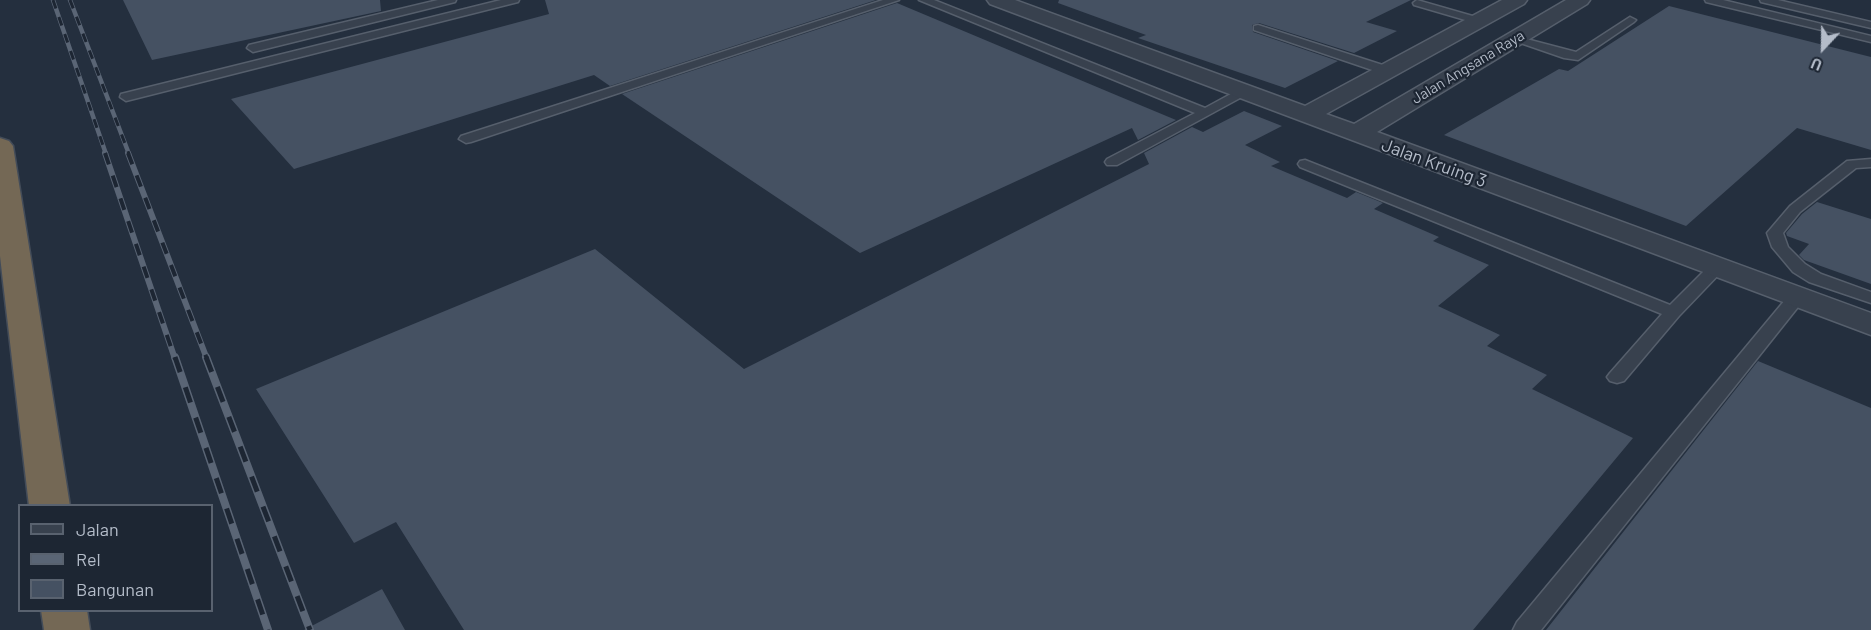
<!DOCTYPE html>
<style>
body{margin:0}
#map{position:relative;width:1871px;height:630px;overflow:hidden;background:#242f3e;font-family:Barlow,sans-serif}
canvas{display:block}
.legend{position:absolute;left:18px;top:504px;width:195px;height:108px;box-sizing:border-box;background:#1d2633;border:2px solid #59626f;margin:0;padding:8px 10px;list-style:none;font-size:18px;color:#b4bcc9}
.legend li{display:flex;align-items:center;gap:12px;height:30px}
.legend b{width:30px;border:2px solid #59626f}
.north{position:absolute;left:1793px;top:18px;width:60px;height:60px;-webkit-text-stroke:4px #1d2633;paint-order:stroke;rotate:202deg;font-size:16px;font-weight:700;line-height:24px;text-align:center;color:#b4bcc9}
.north::after{content:'';display:block;margin:auto;width:21px;height:27px;background:#b4bcc9;clip-path:polygon(50% 0,100% 100%,50% 72%,0 100%)}
</style>
<div id="map">
<canvas width="1871" height="630"></canvas>
<ul class="legend">
<li><b style="height:8px;background:#38414e"></b>Jalan</li>
<li><b style="height:8px;background:#5a6575"></b>Rel</li>
<li><b style="height:16px;background:#455162"></b>Bangunan</li>
</ul>
<div class="north">U</div>
</div>
<script>
const g = document.querySelector('canvas').getContext('2d');
g.lineJoin = 'round';
function paint(path, color) {
  g.fillStyle = color;
  g.fill(path, 'evenodd');
}
function shape(rows) {
  const path = new Path2D();
  for (const r of rows) {
    path.moveTo(r[0], r[1]);
    for (let i = 2; i < r.length; i += 2) path.lineTo(r[i], r[i + 1]);
  }
  return path;
}
function strokePath(path, color, width, dash) {
  g.strokeStyle = color;
  g.lineWidth = width;
  g.lineCap = dash ? 'butt' : 'round';
  g.setLineDash(dash || []);
  g.stroke(path);
}
function drawText(font, color, halo, rows, align = 'center') {
  g.font = font + ' Barlow,sans-serif';
  g.lineWidth = 4.5;
  g.setLineDash([]);
  g.textBaseline = 'middle';
  g.strokeStyle = halo;
  g.fillStyle = color;
  for (const [text, x, y, turn = 0] of rows) {
    g.save();
    g.translate(x, y);
    g.rotate((+turn || 0) * Math.PI / 180);
    g.textAlign = isNaN(turn) ? turn : align;
    if (halo) g.strokeText(text, 0, 0);
    g.fillText(text, 0, 0);
    g.restore();
  }
}
paint(shape([
 [123,0,380,0,381,11,152,60],
 [545,0,876,0,610,86,594,75,294,169,231,99,549,14],
 [1059,0,1411,0,1366,22,1397,31,1354,53,1259,23,1252,25,1253,32,1338,61,1285,88,1138,38,1146,35,1058,3],
 [897,3,1116,95,1176,120,1138,140,1132,128,860,253,622,94],
 [1669,6,1871,57,1871,150,1797,128,1686,226,1444,135,1559,69,1568,71],
 [1244,111,1282,126,1245,145,1280,162,1271,166,1347,198,1356,192,1383,203,1374,209,1439,237,1433,241,1489,265,1438,306,1500,335,1487,346,1547,375,1532,389,1633,438,1473,630,464,630,396,522,354,543,256,389,595,249,744,369,1149,164,1144,153,1192,127,1203,132],
 [1817,202,1871,219,1871,284,1804,260,1799,255,1809,244,1787,236,1786,233,1802,214],
 [1758,361,1871,408,1871,630,1546,630],
 [382,589,405,630,304,630]
]), '#455162');
const service = shape([
 [438,0,456,0,455,2,253,52,247,48,249,45,438,0],
 [501,0,519,0,518,2,126,101,120,97,121,94,501,0],
 [883,0,899,0,471,142,466,143,459,139,461,136,883,0],
 [919,0,934,0,1205,108,1240,89,1245,88,1251,92,1117,165,1107,165,1105,162,1107,159,1195,113,919,0],
 [1417,0,1483,19,1485,21,1479,24,1414,5,1413,3,1417,0],
 [1705,0,1723,0,1871,36,1871,42,1706,2,1705,0],
 [1760,0,1778,0,1871,22,1871,28,1761,2,1760,0],
 [1630,17,1636,20,1634,22,1578,60,1564,58,1509,39,1515,36,1576,52,1630,17],
 [1258,25,1392,68,1394,71,1392,74,1384,74,1254,30,1254,26,1258,25],
 [1871,159,1871,167,1856,168,1800,212,1783,233,1788,247,1805,264,1821,274,1871,292,1871,303,1809,282,1793,272,1772,247,1767,233,1790,206,1847,161,1871,159],
 [1305,160,1670,305,1711,264,1717,263,1723,264,1725,268,1679,316,1624,381,1617,383,1610,381,1607,377,1610,373,1662,314,1300,167,1298,164,1300,161,1305,160],
 [1796,293,1802,294,1805,298,1802,302,1541,630,1513,630,1517,622,1790,294,1796,293]
]);
const minor = shape([
 [987,0,1015,0,1305,106,1502,0,1527,0,1524,4,1326,114,1354,124,1566,0,1590,0,1587,4,1377,132,1871,313,1871,335,990,4,987,0]
]);
const motorway = shape([
 [0,138,9,141,13,146,70,506,29,506,0,256,0,138],
 [41,610,87,610,90,630,44,630,41,610]
]);
strokePath(service, '#565f6c', 3);
strokePath(minor, '#565f6c', 3);
strokePath(motorway, '#434c59', 3);
paint(service, '#38414e');
paint(minor, '#38414e');
paint(motorway, '#746855');
const railFar2 = shape([
 [53,0,106,154],
 [70,0,129,154]
]);
const railFar1 = shape([
 [105,153,175,359],
 [128,153,207,359]
]);
const rail = shape([
 [175,357,268,630],
 [206,357,310,630]
]);
strokePath(railFar2, '#5a6575', 4.5);
strokePath(railFar1, '#5a6575', 6);
strokePath(rail, '#5a6575', 8);
strokePath(railFar2, '#1d2633', 3, [9]);
strokePath(railFar1, '#1d2633', 4, [12]);
strokePath(rail, '#1d2633', 5, [16]);
drawText('15px', '#b4bcc9', '#1d2633', [
 ["Jalan Angsana Raya",1468,67,-31]
]);
drawText('18px', '#b4bcc9', '#1d2633', [
 ["Jalan Kruing 3",1434,163,20]
]);
</script>
